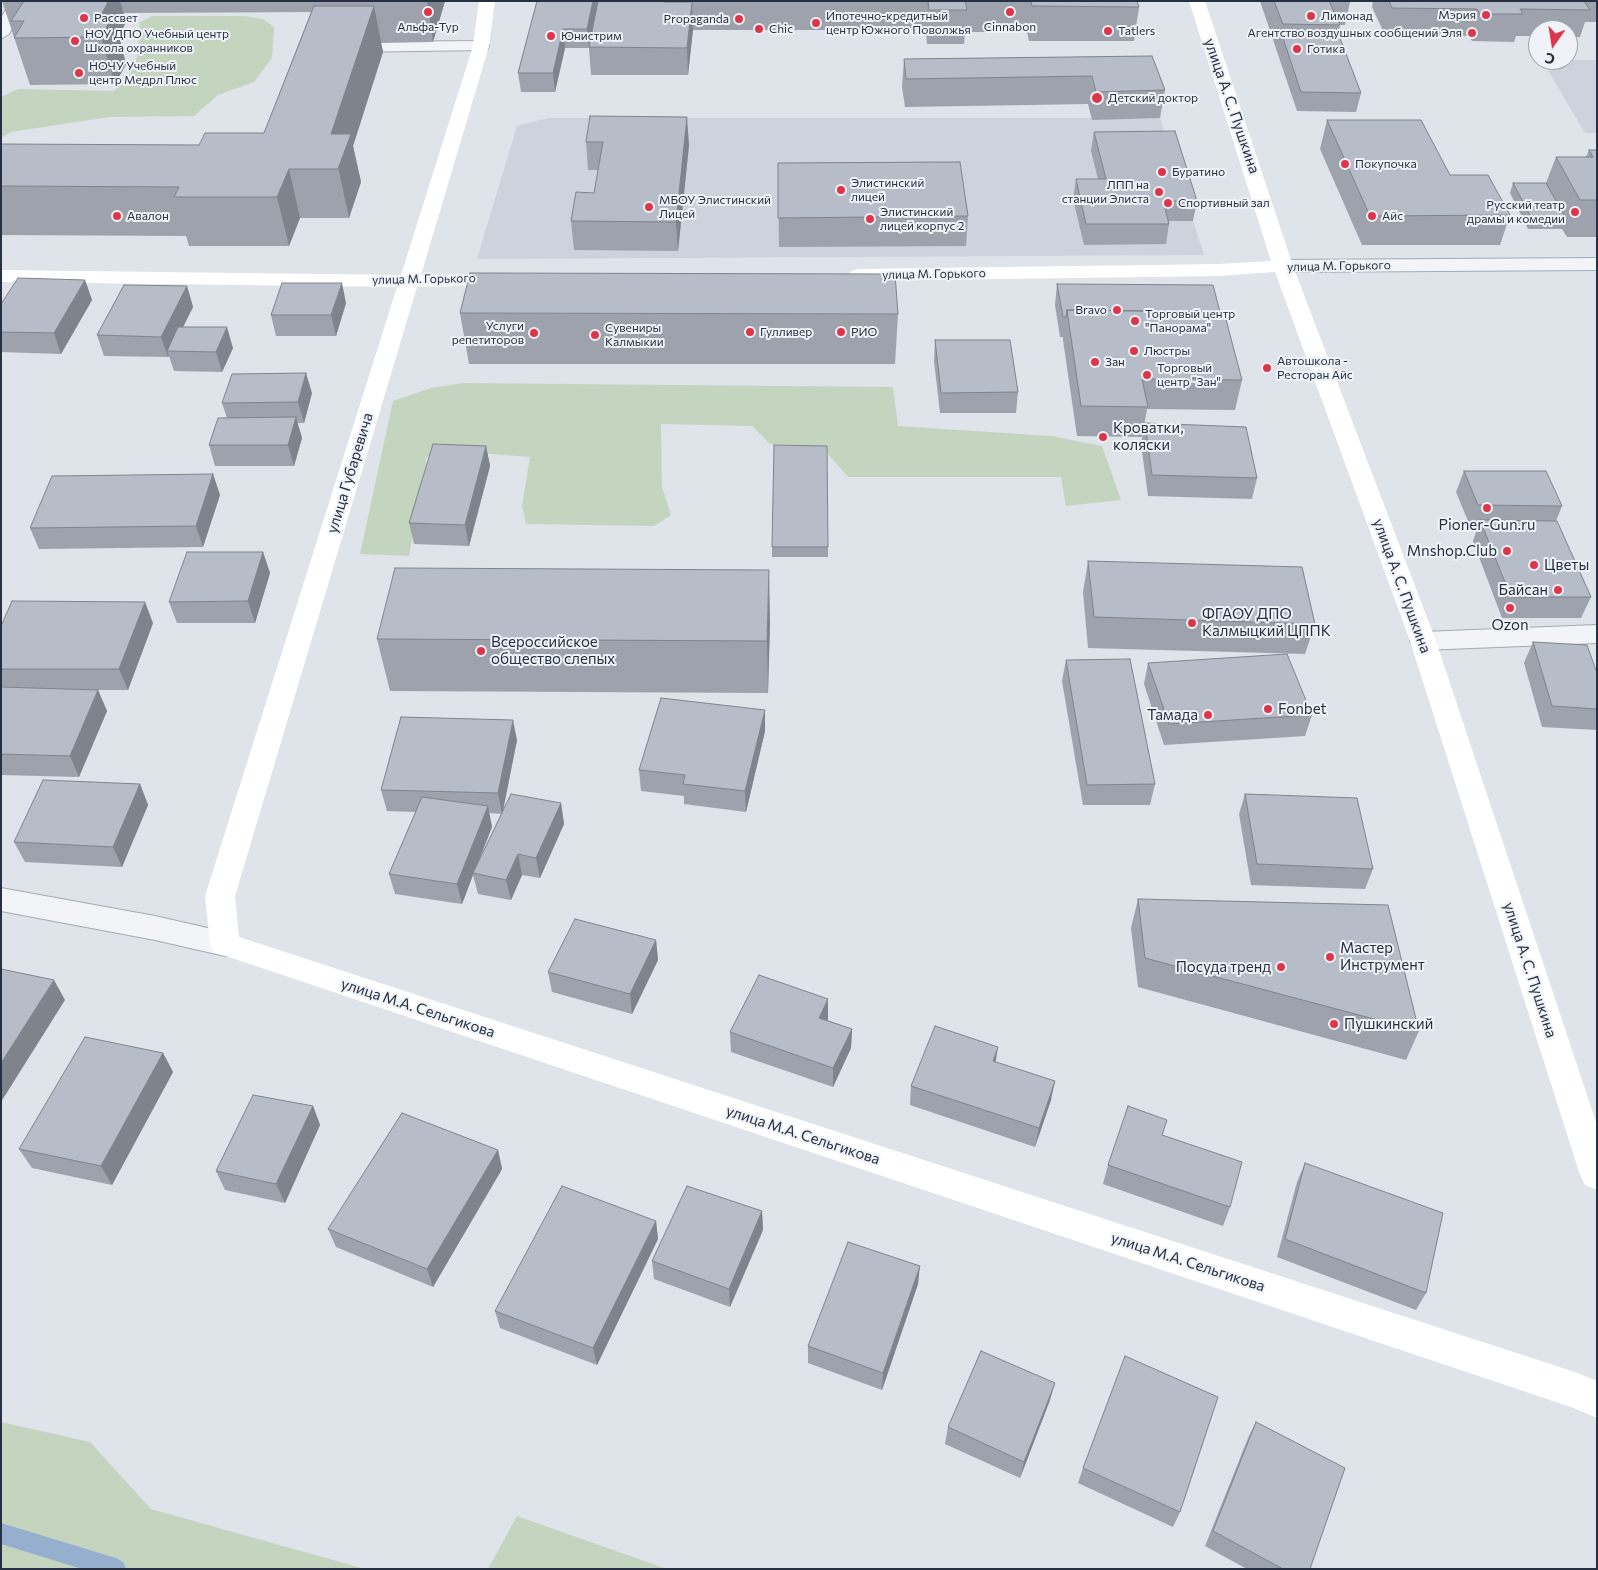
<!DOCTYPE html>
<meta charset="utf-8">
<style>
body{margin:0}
#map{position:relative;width:1598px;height:1570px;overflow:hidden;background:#dfe3ea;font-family:Commissioner,sans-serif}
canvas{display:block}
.frame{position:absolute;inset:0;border:2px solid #263043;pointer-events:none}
.north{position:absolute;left:1528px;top:20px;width:50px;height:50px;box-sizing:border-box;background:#eff2f7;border:1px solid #9fa4af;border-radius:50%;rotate:193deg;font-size:14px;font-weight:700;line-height:20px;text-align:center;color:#263043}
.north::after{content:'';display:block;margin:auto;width:18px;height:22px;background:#dd364a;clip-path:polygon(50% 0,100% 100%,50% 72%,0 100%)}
</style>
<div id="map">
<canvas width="1598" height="1570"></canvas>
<div class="frame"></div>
<div class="north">С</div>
</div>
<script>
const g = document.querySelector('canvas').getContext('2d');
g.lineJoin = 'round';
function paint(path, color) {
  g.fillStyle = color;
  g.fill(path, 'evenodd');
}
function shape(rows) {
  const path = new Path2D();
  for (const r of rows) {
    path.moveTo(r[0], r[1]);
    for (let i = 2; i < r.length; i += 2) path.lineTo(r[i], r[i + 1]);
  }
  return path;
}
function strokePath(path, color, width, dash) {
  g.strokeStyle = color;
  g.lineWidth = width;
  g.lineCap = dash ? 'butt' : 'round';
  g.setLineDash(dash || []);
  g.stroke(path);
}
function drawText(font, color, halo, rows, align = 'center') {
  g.font = font + ' Commissioner,sans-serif';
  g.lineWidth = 4;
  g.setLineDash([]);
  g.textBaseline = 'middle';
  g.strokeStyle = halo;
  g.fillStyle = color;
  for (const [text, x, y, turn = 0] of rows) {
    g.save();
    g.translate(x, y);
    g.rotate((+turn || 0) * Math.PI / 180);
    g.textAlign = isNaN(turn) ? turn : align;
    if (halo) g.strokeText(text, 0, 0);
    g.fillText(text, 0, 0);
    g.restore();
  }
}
paint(shape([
 [1542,60,1597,60,1597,133,1585,133],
 [548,118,1160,118,1204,255,477,259,517,126]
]), '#cdd2dc');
paint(shape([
 [152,16,243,16,263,19,274,27,272,58,254,82,218,95,194,116,109,117,11,132,1,138,1,97,18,89,114,91,130,75,137,57,140,22],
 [463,383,893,387,898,426,1051,436,1102,446,1121,500,1066,506,1061,477,848,477,821,446,770,444,752,426,661,424,662,487,671,515,654,526,526,524,522,506,530,457,452,451,427,457,409,556,360,554,393,401,431,388],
 [1,1422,90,1442,151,1509,365,1569,1,1569],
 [517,1516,667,1569,488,1569]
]), '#c4d5bf');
paint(shape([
 [1,1523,116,1558,123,1562,126,1569,82,1569,1,1544,1,1523]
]), '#96afce');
const street = shape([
 [11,1,27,1,9,34,1,39,1,18,11,1],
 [481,41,487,42,489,46,487,50,345,52,339,51,337,47,339,43,345,42,481,41],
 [1597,258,1597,270,1283,272,1276,270,1273,266,1276,262,1283,260,1597,258],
 [1597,625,1597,643,1423,650,1414,647,1410,641,1414,635,1423,632,1597,625],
 [1,888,155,916,225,932,236,936,240,944,236,952,225,956,155,940,1,911,1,888]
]);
strokePath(street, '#a4aab5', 2);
paint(street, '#f2f4f8');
paint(shape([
 [479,1,495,1,489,46,421,275,505,273,512,275,515,279,512,283,505,285,417,287,235,896,239,937,1578,1373,1597,1381,1597,1418,1571,1407,214,952,210,944,205,896,397,287,1,282,1,270,401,275,473,46,479,1],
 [1189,1,1205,1,1293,266,1436,641,1597,1125,1597,1190,1585,1185,1580,1175,1410,641,1275,272,1218,276,858,281,851,279,848,275,851,271,858,269,1218,264,1271,261,1189,1]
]), '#fff');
paint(shape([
 [2,1,445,1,433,42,381,43,383,52,353,146,361,182,349,218,300,218,289,246,189,246,186,236,1,235,1,144,199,145,264,133,311,12,124,13,126,22,119,36,126,64,115,84,30,85],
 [537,1,1137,1,1139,7,1134,41,1029,41,1027,32,965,32,964,44,927,44,926,30,693,30,688,75,591,75,589,48,565,48,555,92,521,92,518,73],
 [1260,1,1358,1,1350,2,1345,25,1340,25,1338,33,1361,93,1356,112,1297,111],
 [1373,1,1597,1,1597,22,1585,22,1580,37,1568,37,1568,30,1538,30,1538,36,1516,36,1514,42,1472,41,1469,36,1385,35,1372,7],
 [1152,56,1165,90,1160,118,1092,120,1088,104,905,107,902,87,904,59],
 [590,116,689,145,678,251,574,250,571,221,594,193,598,170,588,170,586,142],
 [1327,120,1510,215,1500,245,1362,245,1320,149],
 [1094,132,1197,201,1193,221,1168,221,1169,224,1166,244,1084,245,1073,199,1076,179,1098,179,1091,151],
 [1589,150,1597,150,1597,237,1567,237,1562,229,1528,229,1510,193,1513,183,1546,183,1556,157,1586,157],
 [778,163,968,216,966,246,779,247],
 [85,280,92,300,61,354,1,352,1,304],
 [1057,284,1220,312,1242,380,1235,410,1147,409,1142,437,1077,436,1063,340,1063,337,1060,337,1055,305],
 [187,286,193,307,183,327,233,348,222,372,174,371,169,356,168,357,104,356,97,335],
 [346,303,336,336,276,336,271,315],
 [460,313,898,314,895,364,469,364],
 [935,340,1018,392,1016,413,940,413,934,361],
 [312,393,304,423,297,423,302,438,294,466,215,466,209,445,227,418,222,403],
 [1145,423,1257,478,1252,499,1148,496,1141,444],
 [486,446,490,466,469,546,414,544,409,523],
 [1464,471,1562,506,1556,521,1591,597,1581,618,1502,618,1473,541,1478,526,1470,526,1456,492],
 [213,474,220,495,203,547,39,549,30,528],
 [772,547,828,547,828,557,772,557],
 [263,552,270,573,255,623,177,623,169,602],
 [1088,561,1315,624,1305,654,1088,648,1083,592],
 [770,622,768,693,390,691,377,639],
 [153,623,128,690,98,690,107,711,79,777,1,775,1,626],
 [1533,642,1597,673,1597,730,1542,727,1524,663],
 [1066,660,1155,784,1150,805,1083,805,1062,681],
 [1148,663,1312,715,1305,736,1164,745,1144,684],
 [765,731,746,812,684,804,684,796,641,791,639,770],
 [517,740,503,812,561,803,564,824,540,878,522,875,511,900,478,894,473,875,462,904,395,894,389,874,416,812,387,811,381,790],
 [489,813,502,814,478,862,492,827],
 [140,784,148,805,122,867,25,862,14,842],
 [1245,794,1373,869,1365,889,1251,885,1239,814],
 [1138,899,1419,1031,1406,1060,1138,987,1131,928],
 [656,940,658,960,632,1014,552,992,548,972],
 [828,1019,827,1020,852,1029,851,1048,833,1087,731,1052,730,1032],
 [163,1053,173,1072,112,1185,32,1168,19,1149],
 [996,1062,1051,1100,1035,1147,910,1105,911,1086],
 [313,1106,320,1125,285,1203,225,1190,216,1171],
 [1167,1120,1162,1135,1230,1207,1223,1226,1103,1184,1108,1165],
 [498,1150,502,1169,433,1287,336,1247,328,1229],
 [1305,1163,1426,1293,1416,1310,1277,1257,1297,1182],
 [762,1211,763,1230,730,1307,654,1279,652,1261],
 [656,1221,658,1239,597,1365,500,1328,495,1311],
 [918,1284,882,1390,808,1363,808,1346],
 [1050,1400,1020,1478,945,1444,948,1427],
 [1256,1422,1310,1569,1247,1569,1205,1546,1248,1438],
 [1083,1468,1180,1512,1173,1527,1078,1483]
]), '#9da2ac');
paint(shape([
 [99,1,120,1,126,22,119,36,126,64,115,84,101,37],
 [427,1,445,1,433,42],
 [593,1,599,1,589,48,587,29],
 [692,2,693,29,688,75,687,48],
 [374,6,383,52,353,146,361,182,349,218,331,134],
 [563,29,565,48,555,92,553,73],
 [687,117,689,145,678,251,676,222],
 [289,169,300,218,289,246,277,197],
 [85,280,92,300,61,354,54,333],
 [342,283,346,303,336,336,331,315],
 [187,286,193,307,171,351,167,351,169,356,168,357,161,337],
 [227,327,233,348,222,372,216,352],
 [306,373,312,393,304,423,298,402],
 [296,417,302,438,294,466,288,445],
 [486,446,490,466,469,546,465,525],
 [213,474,220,495,203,547,196,526],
 [263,552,270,573,255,623,248,601],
 [769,570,770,622,768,693,767,641],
 [145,602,153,623,128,690,119,669],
 [98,690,107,711,79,777,70,756],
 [765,710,765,731,746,812,745,791],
 [513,720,517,740,502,814,498,793],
 [140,784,148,805,122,867,113,847],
 [561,803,564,824,540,878,536,858],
 [488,806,492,827,474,873,473,873,473,875,462,904,457,884],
 [518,854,522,875,511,900,506,880],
 [656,940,658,960,632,1014,630,994],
 [54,980,65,1000,1,1102,1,1063],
 [828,999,828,1019,819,1037,819,1018],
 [852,1029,851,1048,833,1087,833,1068],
 [998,1047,995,1066,993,1061],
 [163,1053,173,1072,112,1185,101,1166],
 [1055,1081,1051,1100,1035,1147,1039,1128],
 [313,1106,320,1125,285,1203,276,1184],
 [498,1150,502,1169,433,1287,427,1269],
 [762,1211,763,1230,730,1307,729,1289],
 [656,1221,658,1239,597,1365,593,1348],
 [920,1266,918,1284,882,1390,883,1373],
 [1055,1383,1050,1400,1020,1478,1024,1462]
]), '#7f848c');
const building = shape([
 [24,1,102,1,108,2,100,17,112,17,101,37,14,38,24,21,11,21,24,1],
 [537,1,593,1,587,29,563,29,553,73,518,73,537,1],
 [598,1,663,1,664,2,692,2,687,48,589,47,598,1],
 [928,1,965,1,967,10,929,10,928,1],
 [1031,1,1137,1,1139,7,1032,6,1031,1],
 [1274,1,1329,1,1340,25,1283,24,1274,1],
 [1389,1,1584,1,1590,10,1520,9,1523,14,1480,14,1477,9,1392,8,1389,1],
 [314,6,374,6,331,134,351,134,338,169,289,169,277,197,174,197,179,187,1,186,1,144,199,145,205,133,264,133,314,6],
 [1281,32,1338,33,1361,93,1301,92,1281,32],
 [1152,56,1165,90,1096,92,1092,76,906,79,904,59,1152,56],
 [590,116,687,117,676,222,571,221,576,192,594,193,603,142,586,142,590,116],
 [1327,120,1421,120,1450,175,1488,175,1510,215,1370,216,1327,120],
 [1175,131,1197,201,1163,201,1169,224,1086,224,1076,179,1106,179,1094,132,1175,131],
 [1589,150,1597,150,1597,200,1580,200,1556,157,1593,157,1589,150],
 [960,162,968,216,778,218,778,163,960,162],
 [1513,183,1546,183,1566,219,1532,219,1513,183],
 [470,273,895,274,898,314,460,313,470,273],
 [18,278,85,280,54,333,1,332,1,304,18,278],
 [282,283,342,283,331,315,271,315,282,283],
 [1057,284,1213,285,1220,312,1067,310,1066,317,1063,317,1057,284],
 [124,285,187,286,161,337,97,335,124,285],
 [1067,310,1224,312,1242,380,1142,379,1148,407,1081,406,1067,310],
 [178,327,227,327,216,352,167,351,178,327],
 [935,340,1010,340,1018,392,941,393,935,340],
 [306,373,298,402,222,403,232,374,306,373],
 [296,417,288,445,209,445,218,418,296,417],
 [1145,423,1246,427,1257,478,1152,475,1145,423],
 [433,444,486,446,465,525,409,523,433,444],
 [774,445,827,446,828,547,772,547,774,445],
 [1464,471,1546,471,1562,506,1478,505,1464,471],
 [213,474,196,526,30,528,52,476,213,474],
 [1480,520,1557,521,1591,597,1511,597,1480,520],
 [187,552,263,552,248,601,169,602,187,552],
 [1088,561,1302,567,1315,624,1094,617,1088,561],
 [395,568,769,570,767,641,377,639,395,568],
 [12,601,145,602,119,669,1,669,1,626,12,601],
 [1533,642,1587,645,1597,673,1597,709,1552,706,1533,642],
 [1287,654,1312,715,1169,724,1148,663,1287,654],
 [1130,659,1155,784,1087,785,1066,660,1130,659],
 [1,687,98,690,70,756,1,754,1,687],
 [661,698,765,710,745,791,683,784,685,775,639,770,661,698],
 [401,717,513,720,498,793,381,790,401,717],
 [43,780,140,784,113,847,14,842,43,780],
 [511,794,561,803,536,858,518,854,506,880,473,873,511,794],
 [1245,794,1357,798,1373,869,1257,864,1245,794],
 [422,797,488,806,457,884,389,874,422,797],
 [1138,899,1388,905,1419,1031,1145,958,1138,899],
 [575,919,656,940,630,994,548,972,575,919],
 [1,969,54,980,1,1063,1,969],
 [759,975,828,999,819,1018,852,1029,833,1068,730,1032,759,975],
 [935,1026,998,1047,993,1061,1055,1081,1039,1128,911,1086,935,1026],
 [85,1037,163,1053,101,1166,19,1149,85,1037],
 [253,1095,313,1106,276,1184,216,1171,253,1095],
 [1128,1106,1167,1120,1162,1135,1242,1162,1230,1207,1108,1165,1128,1106],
 [402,1113,498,1150,427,1269,328,1229,402,1113],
 [1305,1163,1443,1213,1426,1293,1285,1239,1305,1163],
 [562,1186,656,1221,593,1348,495,1311,562,1186],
 [687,1186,762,1211,729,1289,652,1261,687,1186],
 [848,1242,920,1266,883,1373,808,1346,848,1242],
 [981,1351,1055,1383,1024,1462,948,1427,981,1351],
 [1125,1356,1218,1397,1180,1512,1083,1468,1125,1356],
 [1256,1422,1345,1468,1310,1569,1283,1569,1213,1531,1256,1422]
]);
paint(building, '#b6bcc8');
strokePath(building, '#7f848c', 1);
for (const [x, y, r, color] of [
 [428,12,5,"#dd364a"],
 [1010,12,5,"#dd364a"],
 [1486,15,5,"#dd364a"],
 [1311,16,5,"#dd364a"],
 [84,18,5,"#dd364a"],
 [739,19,5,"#dd364a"],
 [816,23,5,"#dd364a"],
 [759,29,5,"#dd364a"],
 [1108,31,5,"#dd364a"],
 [1472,33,5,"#dd364a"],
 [551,36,5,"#dd364a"],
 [75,41,5,"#dd364a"],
 [1297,49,5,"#dd364a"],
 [79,73,5,"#dd364a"],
 [1097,98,6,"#dd364a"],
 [1345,164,5,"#dd364a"],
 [1162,172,5,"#dd364a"],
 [841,190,5,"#dd364a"],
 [1159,192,5,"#dd364a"],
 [1168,203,5,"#dd364a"],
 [649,207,5,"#dd364a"],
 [1575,212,5,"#dd364a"],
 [117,216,5,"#dd364a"],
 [1372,216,5,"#dd364a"],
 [870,219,5,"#dd364a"],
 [1117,310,5,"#dd364a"],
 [1135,321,5,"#dd364a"],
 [750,332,5,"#dd364a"],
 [841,332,5,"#dd364a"],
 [534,333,5,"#dd364a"],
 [595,335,5,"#dd364a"],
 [1134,351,5,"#dd364a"],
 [1095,362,5,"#dd364a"],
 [1267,368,5,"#dd364a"],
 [1147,375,5,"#dd364a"],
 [1103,437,5,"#dd364a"],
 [1487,508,5,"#dd364a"],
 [1507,551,5,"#dd364a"],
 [1534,565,5,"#dd364a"],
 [1558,590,5,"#dd364a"],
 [1510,608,5,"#dd364a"],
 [1192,623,5,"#dd364a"],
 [481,651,5,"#dd364a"],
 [1268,709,5,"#dd364a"],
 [1208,715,5,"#dd364a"],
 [1330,957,5,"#dd364a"],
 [1281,967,5,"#dd364a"],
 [1334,1024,5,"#dd364a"]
]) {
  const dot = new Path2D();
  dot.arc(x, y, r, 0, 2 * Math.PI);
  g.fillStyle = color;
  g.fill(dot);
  strokePath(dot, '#eff2f7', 2);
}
drawText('12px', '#263043', '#eff2f7', [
 ["Мэрия",1476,15,"right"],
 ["Ипотечно-кредитный",826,16],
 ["центр Южного Поволжья",826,30],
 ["Лимонад",1321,16],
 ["Рассвет",94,18],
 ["Propaganda",729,19,"right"],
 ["Альфа-Тур",428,27,"center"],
 ["Cinnabon",1010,27,"center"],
 ["Chic",769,29],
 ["Tatlers",1118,31],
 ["Агентство воздушных сообщений Эля",1462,33,"right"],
 ["НОУ ДПО Учебный центр",85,34],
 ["Школа охранников",85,48],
 ["Юнистрим",561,36],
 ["Готика",1307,49],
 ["НОЧУ Учебный",89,66],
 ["центр Медрл Плюс",89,80],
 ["Детский доктор",1108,98],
 ["Покупочка",1355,164],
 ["Буратино",1172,172],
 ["Элистинский",851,183],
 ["лицей",851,197],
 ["ЛПП на",1149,185,"right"],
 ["станции Элиста",1149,199,"right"],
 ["МБОУ Элистинский",659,200],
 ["Лицей",659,214],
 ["Спортивный зал",1178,203],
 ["Русский театр",1565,205,"right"],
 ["драмы и комедии",1565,219,"right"],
 ["Элистинский",880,212],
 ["лицей корпус 2",880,226],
 ["Авалон",127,216],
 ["Айс",1382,216],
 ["Bravo",1107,310,"right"],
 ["Торговый центр",1145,314],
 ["\"Панорама\"",1145,328],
 ["Услуги",524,326,"right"],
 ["репетиторов",524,340,"right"],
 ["Сувениры",605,328],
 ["Калмыкии",605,342],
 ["Гулливер",760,332],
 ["РИО",851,332],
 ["Люстры",1144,351],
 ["Автошкола -",1277,361],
 ["Ресторан Айс",1277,375],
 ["Зан",1105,362],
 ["Торговый",1157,368],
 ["центр \"Зан\"",1157,382]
], 'left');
drawText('12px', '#263043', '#eff2f7', [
 ["улица М. Горького",1339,266,-1],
 ["улица М. Горького",934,274,-1],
 ["улица М. Горького",424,279,-1]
]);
drawText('15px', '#263043', '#eff2f7', [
 ["улица А. С. Пушкина",1232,106,71],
 ["улица Губаревича",350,473,-73],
 ["улица А. С. Пушкина",1402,586,70],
 ["улица А. С. Пушкина",1530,970,72],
 ["улица М.А. Сельгикова",418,1008,18],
 ["улица М.А. Сельгикова",803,1135,18],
 ["улица М.А. Сельгикова",1188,1262,18]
]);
drawText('15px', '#263043', '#eff2f7', [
 ["Кроватки,",1113,428],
 ["коляски",1113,445],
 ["Pioner-Gun.ru",1487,525,"center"],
 ["Mnshop.Club",1497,551,"right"],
 ["Цветы",1544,565],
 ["Байсан",1548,590,"right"],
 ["ФГАОУ ДПО",1202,614],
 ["Калмыцкий ЦППК",1202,631],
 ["Ozon",1510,625,"center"],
 ["Всероссийское",491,642],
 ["общество слепых",491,659],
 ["Fonbet",1278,709],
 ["Тамада",1198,715,"right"],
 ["Мастер",1340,948],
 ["Инструмент",1340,965],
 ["Посуда тренд",1271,967,"right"],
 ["Пушкинский",1344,1024]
], 'left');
</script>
